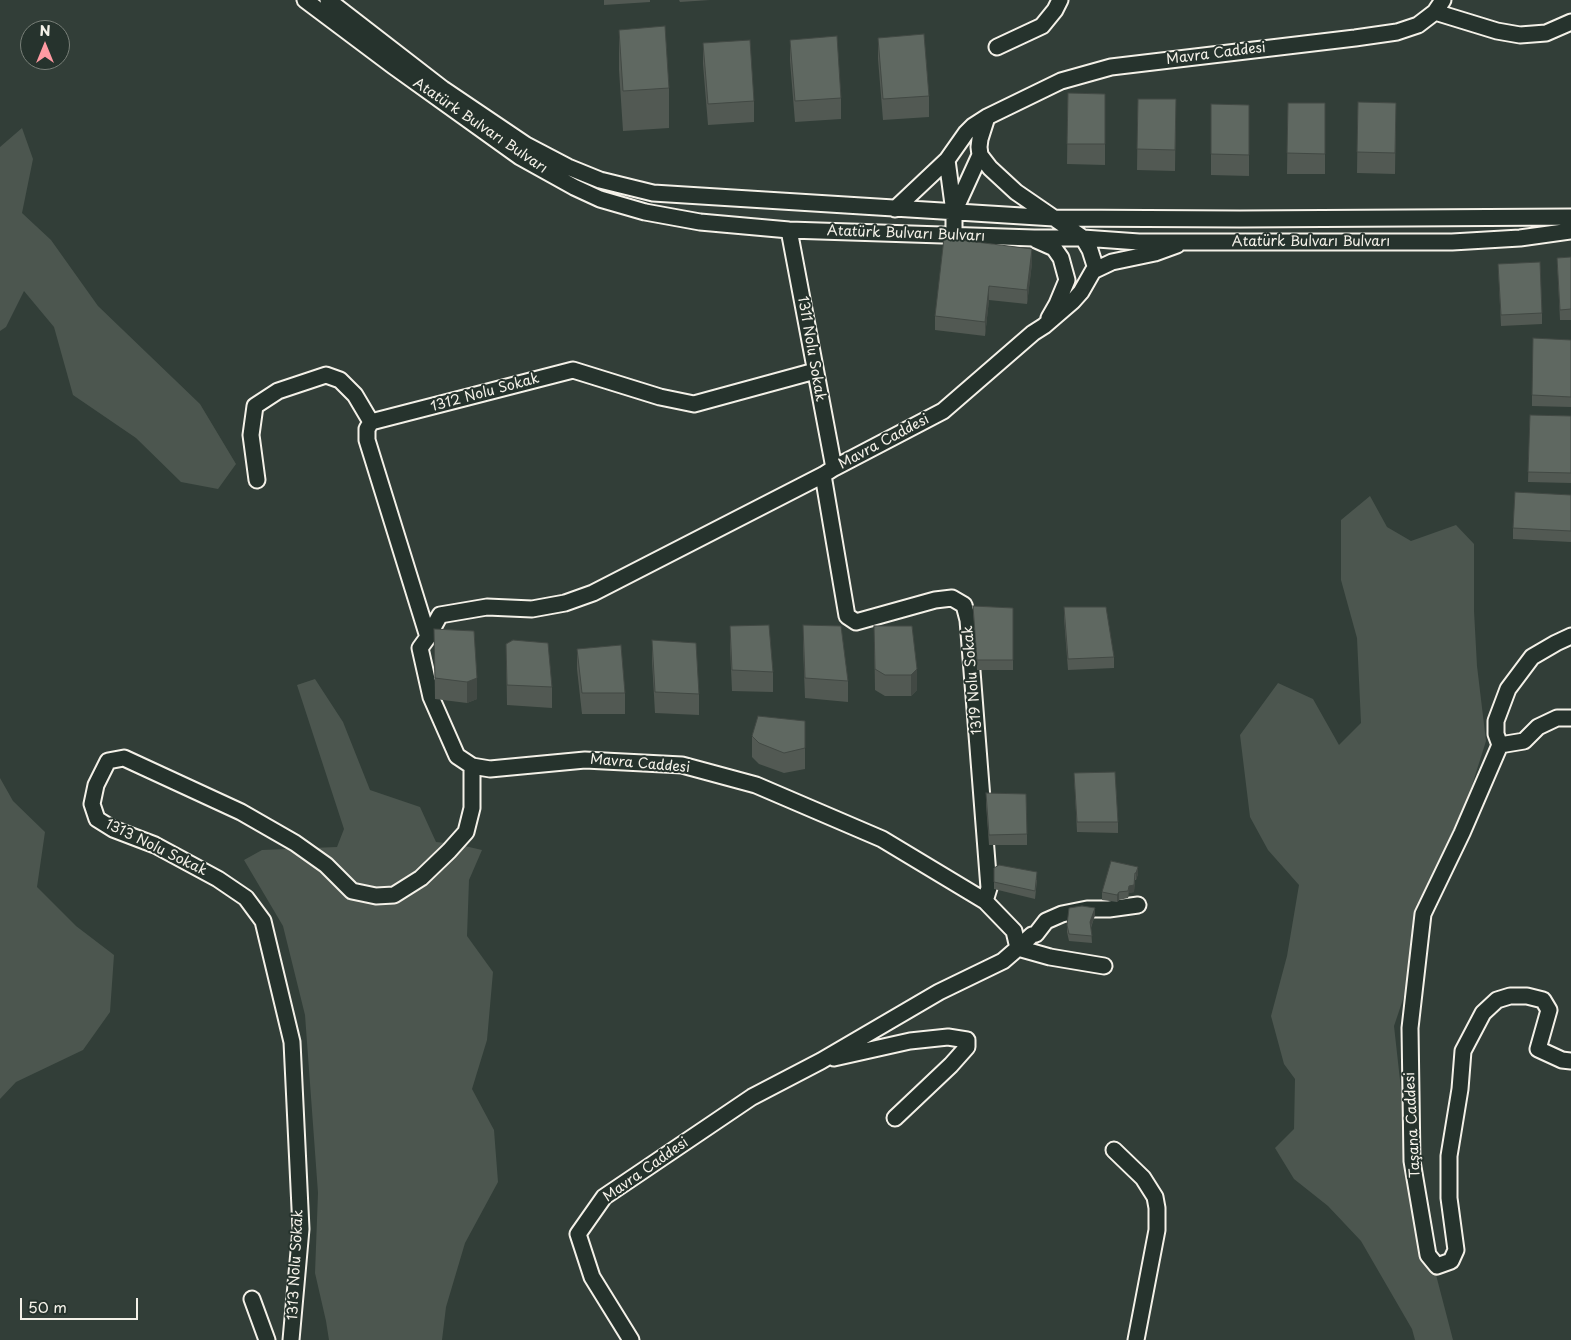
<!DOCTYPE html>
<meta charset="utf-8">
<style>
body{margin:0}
#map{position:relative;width:1571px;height:1340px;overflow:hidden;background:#323e38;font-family:"Playpen Sans",sans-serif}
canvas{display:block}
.north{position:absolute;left:20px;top:20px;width:50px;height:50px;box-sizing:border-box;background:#26332d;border:1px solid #787f78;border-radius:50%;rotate:0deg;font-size:14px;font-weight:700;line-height:20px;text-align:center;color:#f4f1e8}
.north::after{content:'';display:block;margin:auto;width:18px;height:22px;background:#ff9aa2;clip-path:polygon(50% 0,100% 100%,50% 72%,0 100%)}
.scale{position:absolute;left:20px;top:1298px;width:118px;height:22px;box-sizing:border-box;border:2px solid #f4f1e8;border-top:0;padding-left:6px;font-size:15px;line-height:18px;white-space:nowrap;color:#f4f1e8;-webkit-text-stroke:4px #26332d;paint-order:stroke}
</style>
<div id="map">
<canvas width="1571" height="1340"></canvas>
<div class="north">N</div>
<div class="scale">50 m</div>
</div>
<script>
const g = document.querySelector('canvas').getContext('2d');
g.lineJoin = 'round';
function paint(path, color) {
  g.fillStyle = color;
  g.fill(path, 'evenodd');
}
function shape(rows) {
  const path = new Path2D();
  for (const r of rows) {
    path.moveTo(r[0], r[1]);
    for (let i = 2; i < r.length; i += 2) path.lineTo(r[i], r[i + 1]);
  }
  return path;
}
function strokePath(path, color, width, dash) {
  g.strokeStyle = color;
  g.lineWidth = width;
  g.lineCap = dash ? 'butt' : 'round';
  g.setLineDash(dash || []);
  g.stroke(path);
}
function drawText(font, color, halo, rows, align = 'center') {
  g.font = font + ' "Playpen Sans",sans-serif';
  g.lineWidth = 4;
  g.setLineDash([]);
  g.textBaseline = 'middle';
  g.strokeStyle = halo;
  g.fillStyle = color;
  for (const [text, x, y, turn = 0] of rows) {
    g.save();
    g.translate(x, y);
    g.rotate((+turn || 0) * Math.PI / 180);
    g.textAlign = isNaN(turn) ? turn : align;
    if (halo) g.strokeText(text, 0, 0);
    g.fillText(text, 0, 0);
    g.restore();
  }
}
paint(shape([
 [22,128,33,159,22,213,51,240,98,306,200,404,236,464,218,489,181,482,136,438,73,395,54,327,24,291,6,327,0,331,0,147],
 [1370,496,1387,527,1411,541,1456,525,1474,544,1474,611,1477,666,1486,741,1429,922,1394,1026,1411,1179,1453,1340,1415,1340,1412,1329,1361,1241,1328,1206,1294,1179,1275,1148,1294,1129,1295,1079,1284,1064,1271,1016,1287,956,1299,885,1268,850,1250,817,1240,735,1278,683,1313,699,1339,745,1361,723,1357,638,1341,580,1341,520],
 [315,679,343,722,370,790,420,807,436,842,456,844,482,850,469,880,467,936,493,972,487,1040,472,1089,494,1130,498,1182,465,1243,446,1307,442,1340,329,1340,326,1321,315,1273,318,1193,305,1015,283,926,244,860,262,850,337,847,344,829,297,685],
 [0,778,13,801,45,832,37,887,76,926,114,955,110,1012,83,1050,16,1082,0,1099]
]), '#4c564f');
const minor = shape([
 [305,0,393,66,520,157,574,187,600,199,645,212,700,222,789,230,1034,238,1083,238,1139,242,1452,242,1520,238,1571,231],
 [328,0,443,89,526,145,568,167,600,180,653,193,1054,218,1240,219,1571,217],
 [1435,12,1497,31,1520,35,1546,33,1571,22],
 [997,47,1042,26,1055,10,1060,0],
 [947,160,954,212,954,236],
 [895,209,947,160,966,133,973,126,987,117,1061,81,1111,67,1355,38,1397,32,1418,25,1435,12,1443,0],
 [954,212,980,155],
 [789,230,834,468],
 [1036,240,1054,248,1061,258,1067,280,1057,304,1049,318],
 [1093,271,1112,262,1155,253,1177,245],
 [823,475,847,616,856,622,935,600,952,598,964,605,968,620,989,888,985,901],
 [257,480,251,435,255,406,278,391,326,375,340,380,355,395,371,422],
 [1571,636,1556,643,1532,657,1508,689,1496,721,1496,734,1500,745,1462,833,1423,914,1410,1028,1412,1161,1428,1255,1437,1266,1451,1261,1456,1250,1449,1198,1449,1156,1460,1089,1463,1051,1483,1013,1497,1000,1510,996,1527,996,1543,1000,1549,1010,1538,1049,1562,1060,1571,1061],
 [428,637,367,440,367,429,371,422,573,370,660,397,694,404,815,371],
 [1500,745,1524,741,1538,727,1557,718,1571,718],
 [1104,966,1050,957,1018,948,1032,935,1036,934,1046,921,1062,914,1087,909,1109,909,1138,905],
 [834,1058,910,1041,948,1037,967,1040,967,1047,951,1065,895,1118],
 [1114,1150,1143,1178,1155,1197,1157,1208,1157,1230,1136,1340],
 [252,1299,267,1340],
 [291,1340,301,1229,292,1042,263,921,246,898,218,879,155,845,113,829,97,819,92,804,96,785,108,761,124,758,241,812,295,843,326,865,352,891,376,896,394,895,421,878,449,851,466,832,472,808,472,766],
 [631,1340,592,1277,578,1234,604,1197,752,1097,821,1061,939,992,1003,961,1018,948,1014,931,985,901,882,839,756,785,682,765,585,760,490,769,472,766,457,756,431,697,420,648,428,637,440,615,487,607,532,609,565,603,593,593,823,475,834,468,943,411,1033,333,1044,326,1073,301,1081,292,1093,271,1096,269,1090,250,1083,238,1016,192,990,168,980,155,979,147,980,139,987,117]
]);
strokePath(minor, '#f4f1e8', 19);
strokePath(minor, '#26332d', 15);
paint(shape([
 [604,0,650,0,650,2,604,5],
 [679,0,710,0,680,2],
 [619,30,669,88,669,128,623,131,619,70],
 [878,38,929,96,929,117,883,120,878,59],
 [790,40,841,98,841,119,795,122,790,61],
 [703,43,754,101,754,122,708,125,703,64],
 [1068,93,1105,94,1105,165,1067,164],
 [1138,99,1176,99,1175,171,1137,170],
 [1358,102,1396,103,1395,174,1357,173],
 [1288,103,1325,103,1325,174,1287,174],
 [1211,104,1249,105,1249,176,1211,175],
 [1571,257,1571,320,1560,320,1557,258],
 [1032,263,1027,304,989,300,985,336,935,330,935,316],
 [1498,264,1542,313,1542,324,1501,326],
 [1571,340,1571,407,1532,406,1532,395],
 [1530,415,1571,416,1571,483,1528,482],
 [1571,495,1571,542,1513,539,1513,528],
 [973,606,1013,608,1013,670,977,670],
 [1064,607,1114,657,1114,668,1068,670,1064,618],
 [803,625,848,681,848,702,805,698,803,646],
 [730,626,773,672,773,692,732,691,730,646],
 [874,626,912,626,917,690,911,696,885,696,875,690],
 [434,629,474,631,477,699,467,703,435,699],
 [652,640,699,694,699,715,655,713,652,661],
 [506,644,552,687,552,708,507,705],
 [577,649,625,693,625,714,582,714,577,669],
 [805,721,805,769,784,773,759,764,752,757,752,736],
 [1074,773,1118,822,1118,833,1077,832],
 [986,793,1027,834,1027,845,989,845,986,804],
 [1138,867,1138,874,1136,880,1135,880,1134,892,1129,893,1128,898,1119,900,1117,902,1102,900,1102,892],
 [994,868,1037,880,1035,899,994,889],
 [1095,915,1091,928,1092,943,1069,941,1067,932,1067,925]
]), '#525953');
paint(shape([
 [1032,249,1032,263,1027,304,1027,290],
 [989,286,989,300,985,336,985,322],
 [917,669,917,690,911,696,911,675],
 [477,678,477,699,467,703,467,682],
 [1138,867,1138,874,1136,880,1136,873],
 [1135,873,1134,892,1129,893,1128,898,1129,886],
 [1119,892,1119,900,1117,902,1117,895],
 [1095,908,1095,915,1090,929,1090,922]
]), '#424944');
const building = shape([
 [665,26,669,88,623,91,619,30,665,26],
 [924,34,929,96,883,99,878,38,924,34],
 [837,36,841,98,795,101,790,40,837,36],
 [750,40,754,101,708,104,703,43,750,40],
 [1068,93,1105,94,1105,144,1067,144,1068,93],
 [1138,99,1176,99,1175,150,1137,149,1138,99],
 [1358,102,1396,103,1395,153,1357,152,1358,102],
 [1288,103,1325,103,1325,154,1287,153,1288,103],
 [1211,104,1249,105,1249,155,1211,154,1211,104],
 [944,238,1032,249,1027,290,989,286,985,322,935,316,944,238],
 [1571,257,1571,309,1560,310,1557,258,1571,257],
 [1540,262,1542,313,1501,315,1498,264,1540,262],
 [1533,338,1571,340,1571,397,1532,395,1533,338],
 [1530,415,1571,416,1571,473,1528,472,1530,415],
 [1515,492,1571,495,1571,531,1513,528,1515,492],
 [973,606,1013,608,1013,660,977,660,973,606],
 [1064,607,1106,607,1114,657,1068,659,1064,607],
 [769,625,773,672,732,670,730,626,769,625],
 [803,625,841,626,848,681,805,678,803,625],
 [874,626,912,626,917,669,911,675,885,675,875,669,874,626],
 [434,629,474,631,477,678,467,682,435,678,434,629],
 [513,640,548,643,552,687,507,685,506,644,513,640],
 [652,640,696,643,699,694,655,692,652,640],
 [621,645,625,693,582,693,577,649,621,645],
 [758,716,805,721,805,748,784,753,759,743,752,736,758,716],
 [1115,772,1118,822,1077,822,1074,773,1115,772],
 [986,793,1026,794,1027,834,989,835,986,793],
 [1111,861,1138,867,1136,873,1135,873,1134,885,1129,886,1128,891,1119,892,1117,895,1102,892,1111,861],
 [999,865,1037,872,1035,891,994,882,994,868,999,865],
 [1082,906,1095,908,1090,922,1092,936,1069,934,1067,925,1069,908,1082,906]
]);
paint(building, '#5f6861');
strokePath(building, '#424944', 1);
drawText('14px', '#f4f1e8', '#26332d', [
 ["Mavra Caddesi",1216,54,-7],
 ["Atatürk Bulvarı Bulvarı",480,126,34],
 ["Atatürk Bulvarı Bulvarı",906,234,2],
 ["Atatürk Bulvarı Bulvarı",1311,242],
 ["1311 Nolu Sokak",811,349,80],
 ["1312 Nolu Sokak",485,393,-15],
 ["Mavra Caddesi",884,442,-28],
 ["1319 Nolu Sokak",973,680,-95],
 ["Mavra Caddesi",640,764,5],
 ["1313 Nolu Sokak",156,848,26],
 ["Taşana Caddesi",1413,1125,-93],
 ["Mavra Caddesi",646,1170,-35],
 ["1313 Nolu Sokak",296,1265,-87]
]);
</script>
